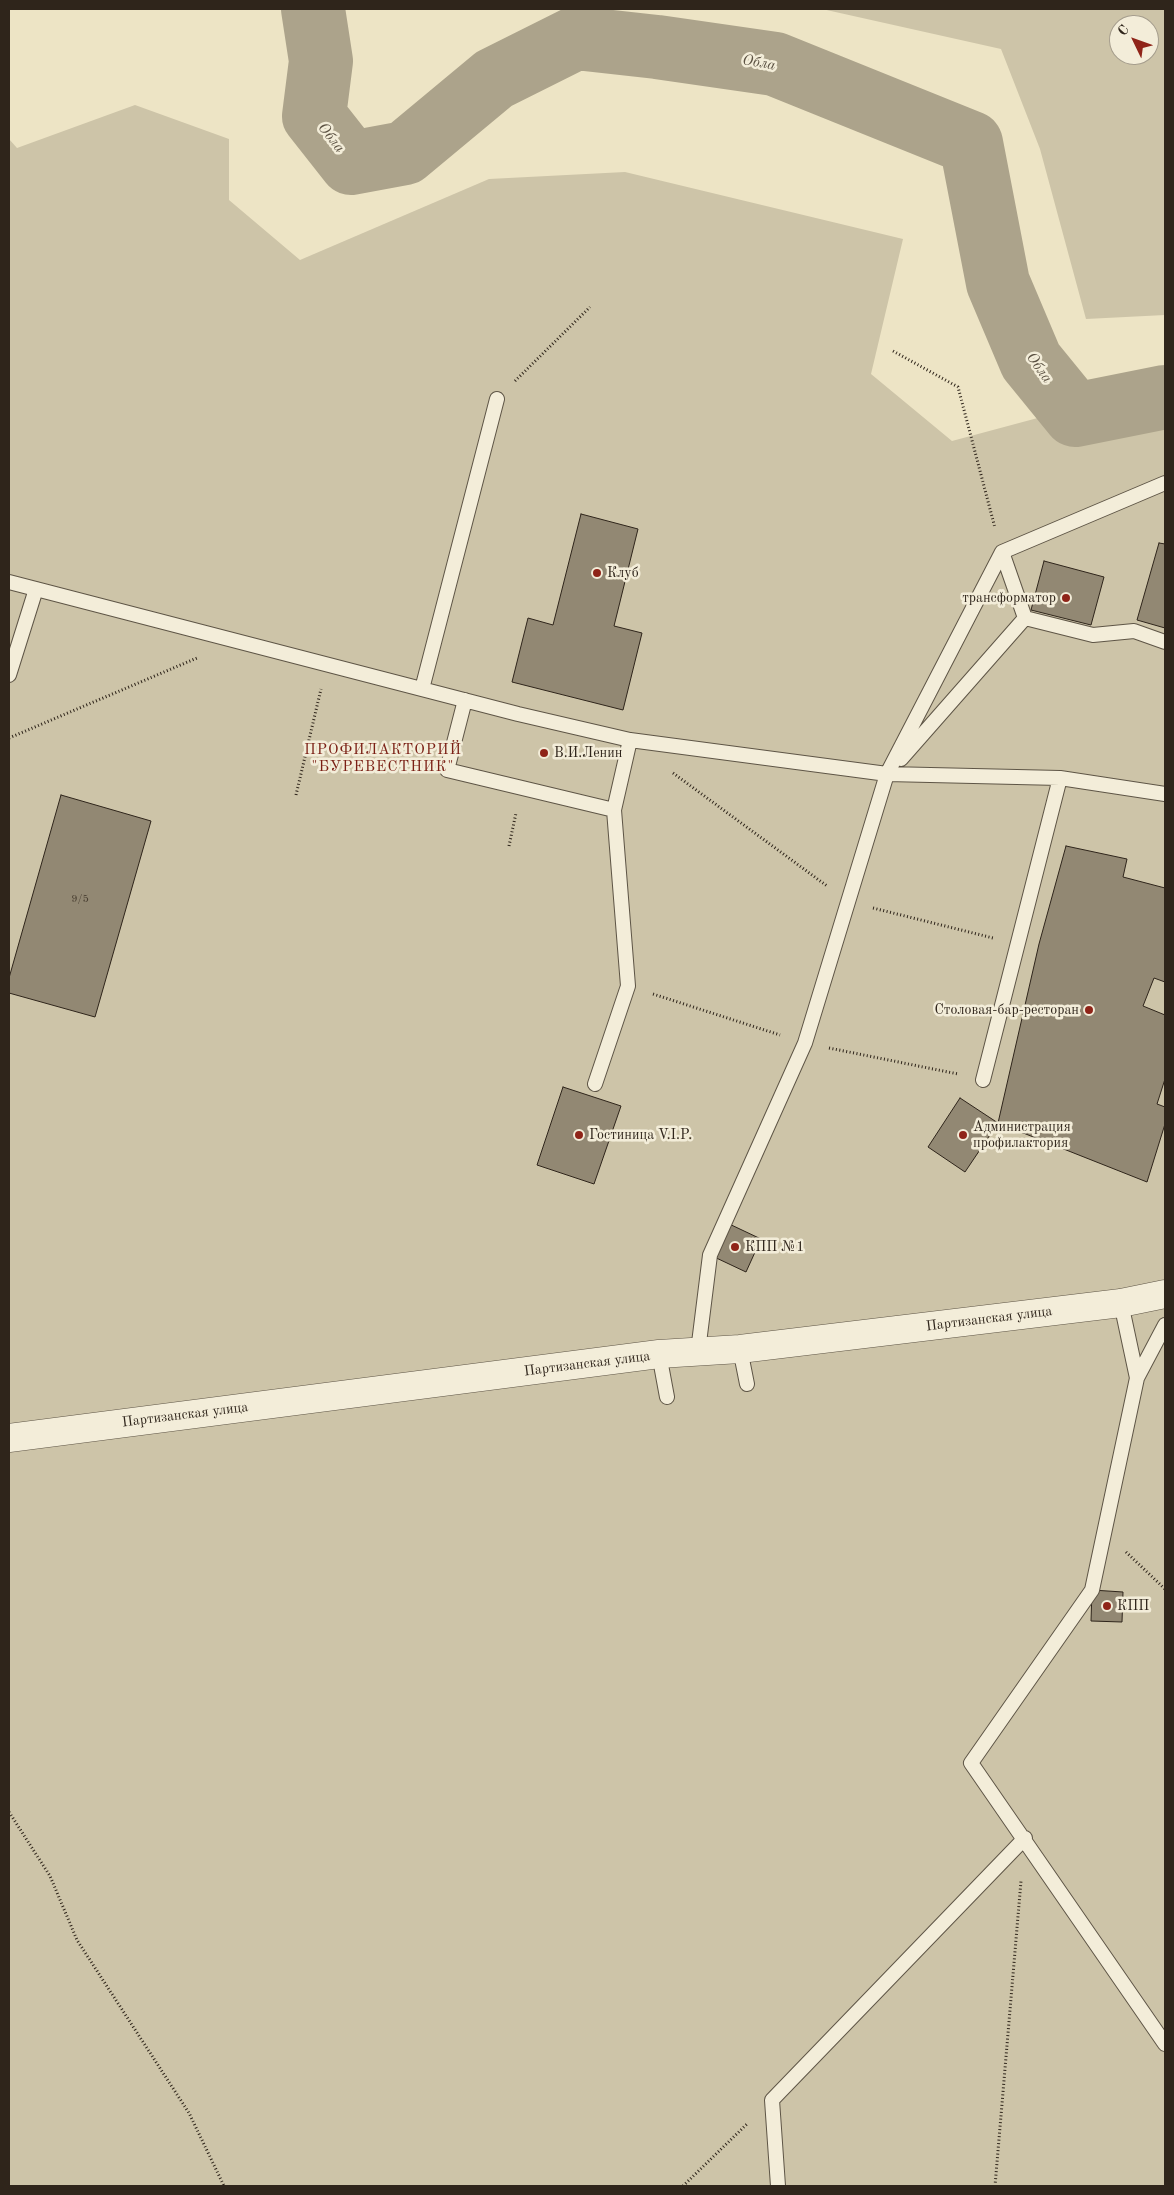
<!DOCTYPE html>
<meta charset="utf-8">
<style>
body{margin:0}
#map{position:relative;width:1174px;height:2195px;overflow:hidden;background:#ede4c5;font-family:"Old Standard TT",serif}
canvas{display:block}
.frame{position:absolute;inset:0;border:10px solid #2f251b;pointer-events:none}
.north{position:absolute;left:1109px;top:15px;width:50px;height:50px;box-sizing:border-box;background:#f3edd9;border:1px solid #a59d8d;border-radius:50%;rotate:312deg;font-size:14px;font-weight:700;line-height:20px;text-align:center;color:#2f251b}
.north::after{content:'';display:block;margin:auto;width:18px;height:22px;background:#8f2418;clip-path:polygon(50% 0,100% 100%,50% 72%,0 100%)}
</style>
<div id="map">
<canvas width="1174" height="2195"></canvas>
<div class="frame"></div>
<div class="north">С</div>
</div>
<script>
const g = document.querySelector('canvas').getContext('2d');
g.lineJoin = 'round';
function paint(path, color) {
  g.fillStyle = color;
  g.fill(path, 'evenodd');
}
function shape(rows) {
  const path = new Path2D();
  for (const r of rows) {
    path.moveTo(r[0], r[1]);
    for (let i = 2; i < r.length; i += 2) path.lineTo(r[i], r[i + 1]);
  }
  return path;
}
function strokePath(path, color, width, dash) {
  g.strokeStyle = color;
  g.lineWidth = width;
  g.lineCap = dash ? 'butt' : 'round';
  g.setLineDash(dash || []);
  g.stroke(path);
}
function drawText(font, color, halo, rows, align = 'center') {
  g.font = font + ' "Old Standard TT",serif';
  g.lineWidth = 5;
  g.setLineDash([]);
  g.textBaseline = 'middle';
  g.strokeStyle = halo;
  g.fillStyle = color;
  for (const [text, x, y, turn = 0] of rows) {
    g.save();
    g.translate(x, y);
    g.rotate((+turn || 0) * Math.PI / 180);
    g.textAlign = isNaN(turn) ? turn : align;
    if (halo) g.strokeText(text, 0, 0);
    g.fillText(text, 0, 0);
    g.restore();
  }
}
paint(shape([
 [822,9,1165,9,1165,315,1086,319,1040,149,1001,49],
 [1119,25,1149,25,1149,55,1119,55],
 [135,105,229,139,229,200,300,260,489,179,625,172,903,239,871,374,952,441,1127,394,1165,390,1165,2186,9,2186,9,139,17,148]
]), '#cdc4a8');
strokePath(shape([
 [313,9,321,61,314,116,351,163,405,153,494,79,576,38,657,47,775,64,971,143,998,283,1031,361,1075,415,1165,397]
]), '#aca38b', 64);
const building = shape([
 [581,514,638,529,614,626,642,633,623,710,512,682,528,618,553,625,581,514],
 [1159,543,1165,544,1165,628,1137,620,1159,543],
 [1044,561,1104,577,1091,625,1031,610,1044,561],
 [61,795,151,821,95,1017,9,993,9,978,61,795],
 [1066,846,1127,859,1123,877,1165,888,1165,982,1154,978,1143,1006,1165,1015,1165,1079,1157,1104,1165,1107,1165,1124,1147,1182,998,1123,1039,944,1066,846],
 [563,1087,621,1106,594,1184,537,1165,563,1087],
 [960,1098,998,1123,965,1172,928,1147,960,1098],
 [725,1222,761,1239,746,1272,710,1255,725,1222],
 [1092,1590,1123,1592,1122,1622,1091,1621,1092,1590]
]);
paint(building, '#928873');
strokePath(building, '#2f251b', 1);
const lane = shape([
 [1002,552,1025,618],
 [9,582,518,714,630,740,887,774,1060,778,1165,794],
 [9,675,36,589],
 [422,689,497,399],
 [465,700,447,770,614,810],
 [901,759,1025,618,1093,635,1134,631,1165,642],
 [983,1080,1060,778],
 [595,1084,628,986,614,810,630,740],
 [1121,1303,1137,1378],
 [1165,1325,1137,1378,1092,1590,971,1763,1165,2044],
 [740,1349,747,1384],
 [698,1351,710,1255,805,1043,887,774,1002,552,1165,483],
 [659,1354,667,1397],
 [778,2186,772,2100,1025,1838]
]);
const street = shape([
 [9,1438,659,1354,740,1349,1121,1303,1165,1294]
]);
strokePath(lane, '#5e5546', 16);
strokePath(street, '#5e5546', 29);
strokePath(shape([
 [893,351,958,387,995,528],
 [515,381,590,307],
 [9,738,197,658],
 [673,773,827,886],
 [296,795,321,689],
 [509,846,516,813],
 [873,908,993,938],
 [653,994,780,1035],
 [829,1048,958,1074],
 [1126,1552,1165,1589],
 [9,1812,50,1876,77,1940,189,2113,224,2186],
 [683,2186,748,2123],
 [995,2186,1021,1881]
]), '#2f251b', 3, [1, 2.5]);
strokePath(lane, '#f3edd9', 14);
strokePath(street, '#f3edd9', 28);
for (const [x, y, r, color] of [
 [597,573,5,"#8f2418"],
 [1066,598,5,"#8f2418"],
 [544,753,5,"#8f2418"],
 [1089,1010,5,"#8f2418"],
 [579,1135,5,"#8f2418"],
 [963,1135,5,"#8f2418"],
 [735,1247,5,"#8f2418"],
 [1107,1606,5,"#8f2418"]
]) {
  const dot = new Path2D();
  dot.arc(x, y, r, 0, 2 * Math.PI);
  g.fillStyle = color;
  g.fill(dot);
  strokePath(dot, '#f3edd9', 2);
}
drawText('11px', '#483e31', null, [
 ["9/5",80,899]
]);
drawText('14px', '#2f251b', '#f3edd9', [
 ["Клуб",607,573],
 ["трансформатор",1056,598,"right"],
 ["В.И.Ленин",554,753],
 ["Столовая-бар-ресторан",1079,1010,"right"],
 ["Администрация",973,1127],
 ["профилактория",973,1143],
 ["Гостиница V.I.P.",589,1135],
 ["КПП №1",745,1247],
 ["КПП",1117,1606]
], 'left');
drawText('14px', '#2f251b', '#f3edd9', [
 ["Партизанская улица",989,1319,-7],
 ["Партизанская улица",587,1364,-7],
 ["Партизанская улица",185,1415,-7]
]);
drawText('italic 15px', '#5b5142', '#f3edd9', [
 ["Обла",759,63,10],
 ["Обла",331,138,52],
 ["Обла",1039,368,55]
]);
g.letterSpacing = '1px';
drawText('15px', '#7a1f14', '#f3edd9', [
 ["ПРОФИЛАКТОРИЙ",383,750],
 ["\"БУРЕВЕСТНИК\"",383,767]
]);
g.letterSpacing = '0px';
</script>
